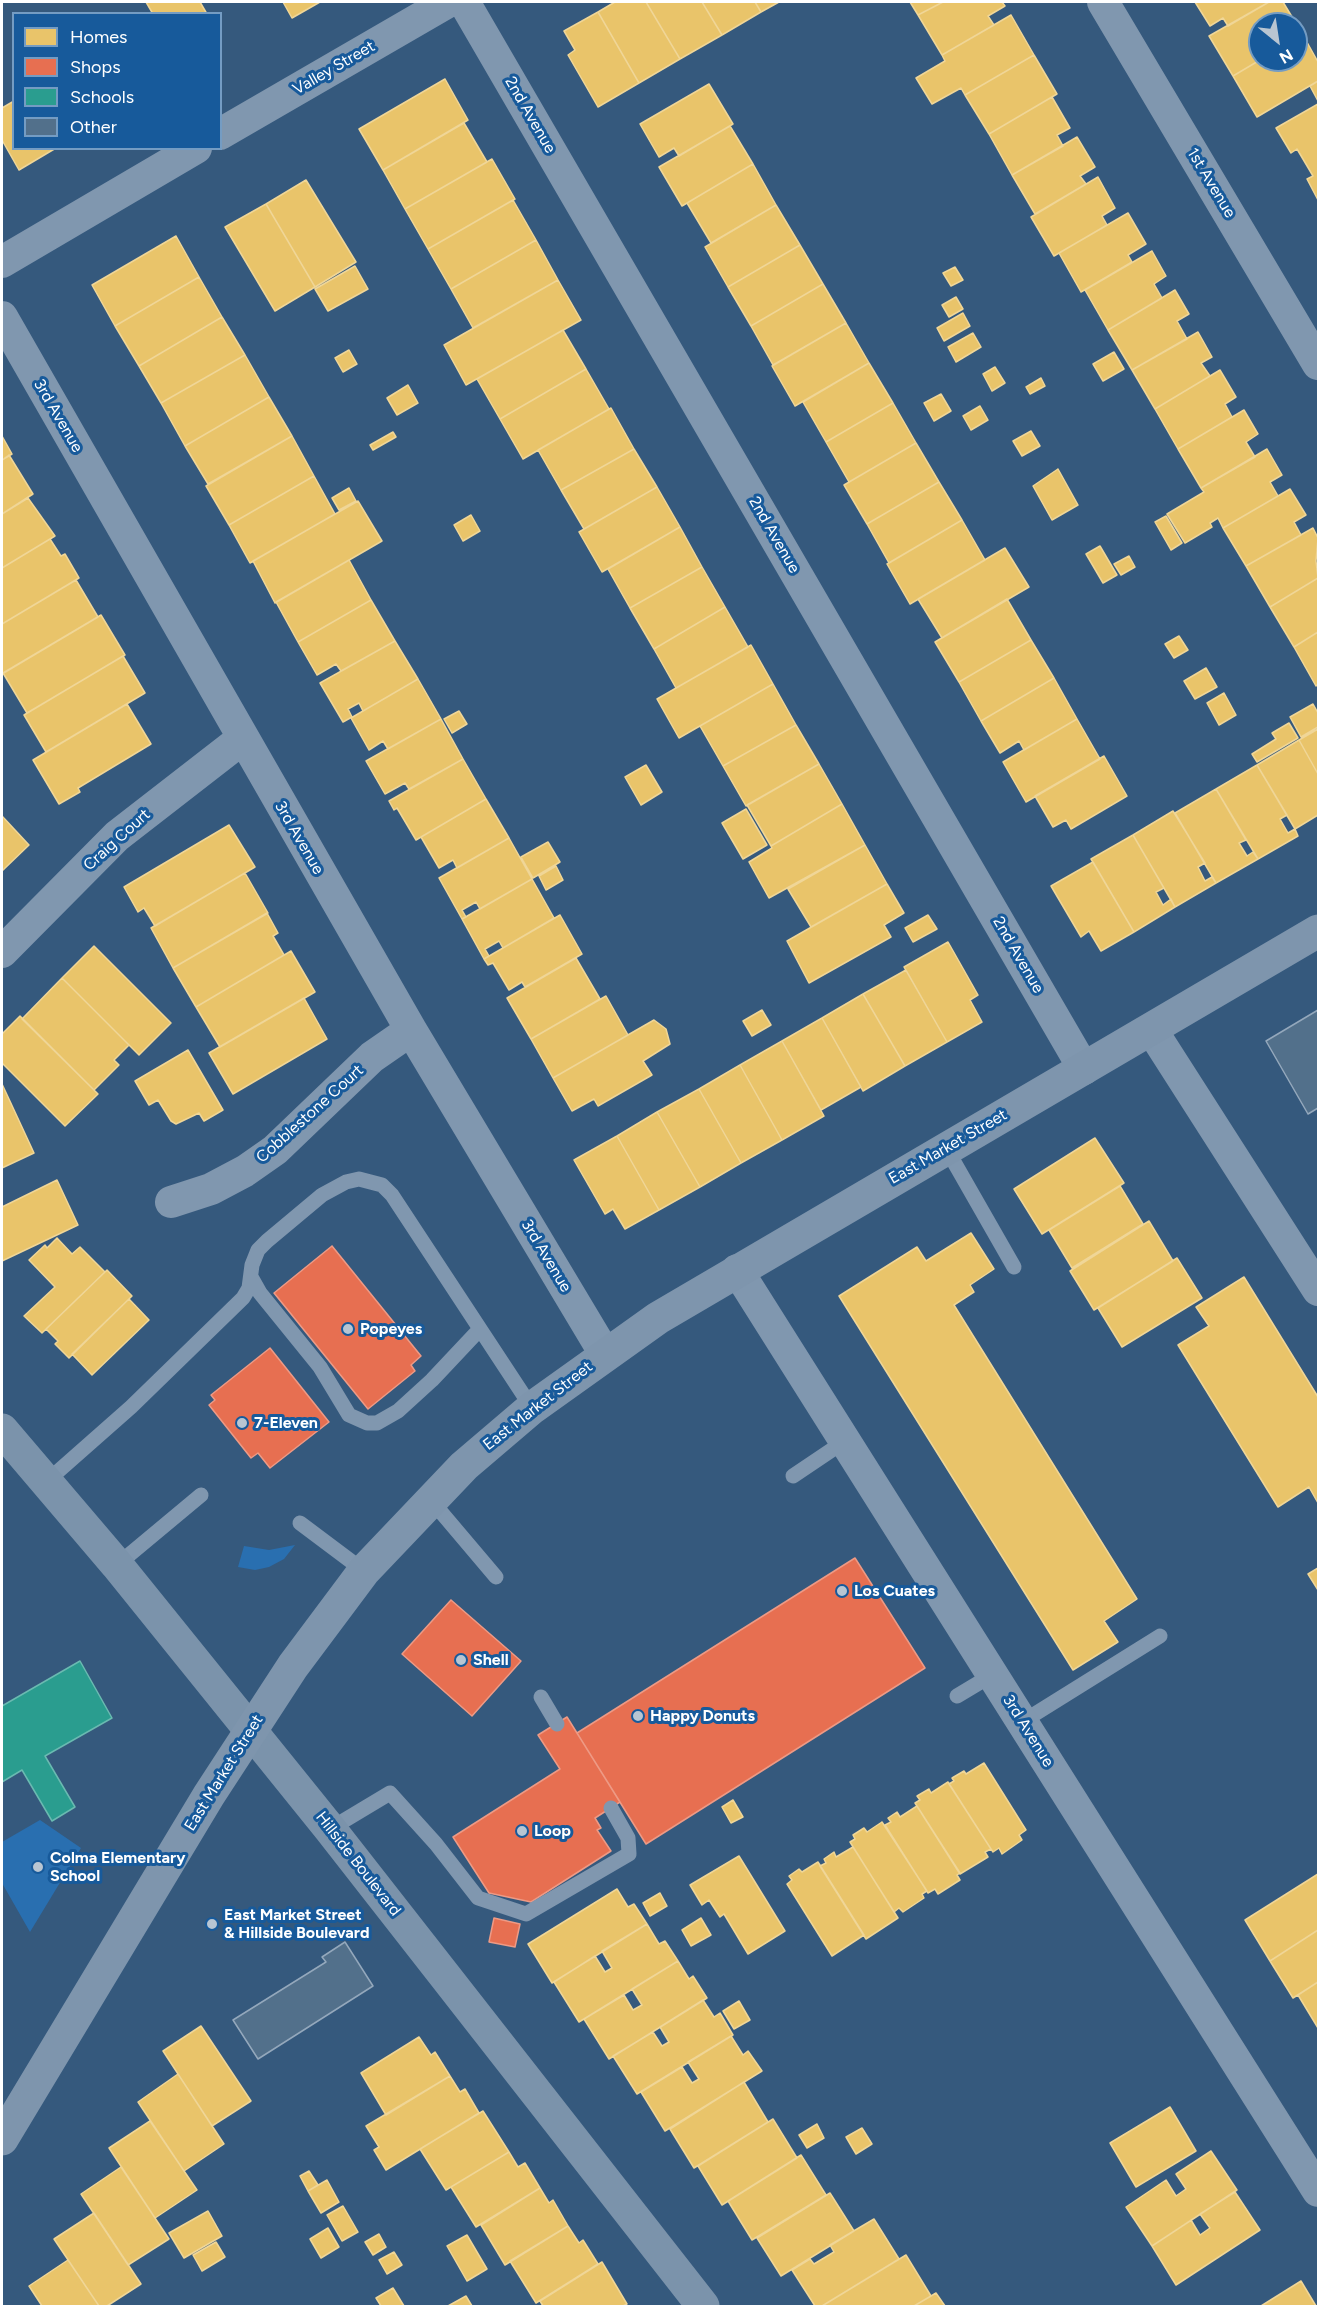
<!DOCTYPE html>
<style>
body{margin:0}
#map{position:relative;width:1320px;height:2308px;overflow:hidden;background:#35597d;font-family:Figtree,sans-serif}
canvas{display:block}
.frame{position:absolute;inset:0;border:3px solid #fff;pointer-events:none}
.legend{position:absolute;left:12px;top:12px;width:210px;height:138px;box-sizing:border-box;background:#175a9b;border:2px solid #749cc3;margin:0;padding:8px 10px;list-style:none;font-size:18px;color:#fff}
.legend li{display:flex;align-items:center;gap:12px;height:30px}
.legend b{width:30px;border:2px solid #749cc3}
.north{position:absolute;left:1248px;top:12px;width:60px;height:60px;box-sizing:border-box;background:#175a9b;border:2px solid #749cc3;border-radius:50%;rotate:150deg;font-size:16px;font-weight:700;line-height:24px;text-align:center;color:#fff}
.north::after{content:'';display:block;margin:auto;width:21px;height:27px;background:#b8c5d2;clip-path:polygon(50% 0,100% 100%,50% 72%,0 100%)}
</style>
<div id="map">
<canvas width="1320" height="2308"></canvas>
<div class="frame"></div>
<ul class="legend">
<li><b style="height:16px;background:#e9c46a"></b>Homes</li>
<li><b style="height:16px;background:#e76f51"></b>Shops</li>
<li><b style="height:16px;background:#2a9d8f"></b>Schools</li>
<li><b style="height:16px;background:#52708b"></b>Other</li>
</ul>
<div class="north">N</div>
</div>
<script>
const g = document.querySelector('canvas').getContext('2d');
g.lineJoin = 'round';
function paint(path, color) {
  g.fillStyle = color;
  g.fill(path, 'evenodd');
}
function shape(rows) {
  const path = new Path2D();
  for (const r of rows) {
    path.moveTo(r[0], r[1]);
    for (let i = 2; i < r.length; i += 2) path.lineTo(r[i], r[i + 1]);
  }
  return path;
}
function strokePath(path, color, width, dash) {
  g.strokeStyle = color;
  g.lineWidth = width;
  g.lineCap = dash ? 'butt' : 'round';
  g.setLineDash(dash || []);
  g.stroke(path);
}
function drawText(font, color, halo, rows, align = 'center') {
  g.font = font + ' Figtree,sans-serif';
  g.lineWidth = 6;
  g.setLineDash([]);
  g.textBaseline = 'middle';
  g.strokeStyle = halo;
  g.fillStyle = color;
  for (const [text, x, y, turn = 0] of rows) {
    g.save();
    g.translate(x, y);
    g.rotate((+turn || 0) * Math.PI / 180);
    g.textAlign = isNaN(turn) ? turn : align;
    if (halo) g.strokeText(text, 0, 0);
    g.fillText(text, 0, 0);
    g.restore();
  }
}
paint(shape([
 [295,1545,284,1559,269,1567,255,1570,238,1567,244,1546,269,1550],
 [40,1820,81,1848,30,1932,2,1883,2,1842]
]), '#296fb0');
const homes = shape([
 [146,2,200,2,207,14,153,14,146,2],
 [283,2,320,2,292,18,283,2],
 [615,2,646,2,680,59,639,83,598,12,615,2],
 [646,2,702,2,722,35,680,59,646,2],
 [702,2,755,2,761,12,722,35,702,2],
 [755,2,779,2,761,12,755,2],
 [910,2,943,2,918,15,910,2],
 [943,2,1002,2,1005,6,988,16,994,25,942,55,918,15,943,2],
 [1195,2,1269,2,1228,26,1223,18,1210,26,1195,2],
 [1269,2,1283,2,1303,35,1296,39,1296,24,1260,24,1260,60,1233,76,1209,36,1269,2],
 [598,12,639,83,598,107,568,55,575,50,564,31,598,12],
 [1011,15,1034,55,965,95,961,88,932,104,916,78,945,61,942,55,1011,15],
 [1303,35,1318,62,1318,81,1257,117,1233,76,1260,60,1296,60,1296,39,1303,35],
 [1034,55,1057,94,989,134,965,95,1034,55],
 [445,79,468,120,383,170,359,129,445,79],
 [1318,81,1318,101,1310,86,1318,81],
 [709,84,733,124,679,156,674,148,659,157,640,124,709,84],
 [1052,97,1070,128,1057,135,1063,146,1012,175,989,134,1052,97],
 [14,101,14,148,56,148,19,170,2,140,2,108,14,101],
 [1318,104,1318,200,1307,179,1313,176,1297,149,1291,153,1276,128,1318,104],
 [464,123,487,162,405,209,383,170,464,123],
 [730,126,753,164,682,206,659,167,730,126],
 [1077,137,1095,167,1080,176,1086,184,1035,214,1012,175,1077,137],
 [492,159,515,199,428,249,405,209,492,159],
 [753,164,776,205,711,243,687,203,753,164],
 [1098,177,1115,208,1102,216,1107,225,1054,256,1031,217,1098,177],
 [306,180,356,262,315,287,266,204,306,180],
 [513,200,536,240,451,289,428,249,513,200],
 [266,204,315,287,275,311,225,227,266,204],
 [776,205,800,245,728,287,705,247,776,205],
 [1128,213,1146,244,1128,255,1132,262,1081,292,1059,253,1128,213],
 [176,236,199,277,115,326,92,285,176,236],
 [536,240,558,280,473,328,451,289,536,240],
 [800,245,823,284,751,326,728,287,800,245],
 [1152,251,1166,276,1154,284,1162,298,1108,330,1085,290,1152,251],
 [355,266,368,289,328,311,315,289,355,266],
 [955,267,963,280,951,286,943,273,955,267],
 [199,277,222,317,139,366,115,326,199,277],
 [558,280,581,320,466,385,444,345,558,280],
 [823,284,846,323,773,365,751,326,823,284],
 [1175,290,1189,314,1177,321,1187,339,1132,370,1108,330,1175,290],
 [956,297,963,309,949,317,942,305,956,297],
 [963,313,970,326,944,341,937,328,963,313],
 [222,317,245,355,161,403,139,366,222,317],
 [846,323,869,363,795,406,772,366,846,323],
 [563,330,586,369,500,419,477,379,563,330],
 [1198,332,1212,357,1201,363,1210,376,1155,409,1132,370,1198,332],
 [973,333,981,347,956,362,948,347,973,333],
 [349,350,357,364,343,372,335,358,349,350],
 [1114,352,1124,369,1103,381,1093,364,1114,352],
 [245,355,269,397,185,446,161,403,245,355],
 [869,363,893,403,826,442,803,402,869,363],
 [995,367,1005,383,992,391,983,374,995,367],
 [586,369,609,409,523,459,500,419,586,369],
 [1220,370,1236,397,1225,404,1232,417,1178,449,1155,409,1220,370],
 [1041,378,1045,386,1030,394,1026,387,1041,378],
 [408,385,418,403,397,415,387,398,408,385],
 [941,394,951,411,934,421,924,403,941,394],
 [269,397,292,436,208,484,185,446,269,397],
 [893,403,916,443,849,482,826,442,893,403],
 [980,406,988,420,971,430,963,416,980,406],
 [611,408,634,449,561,490,538,450,611,408],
 [1244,410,1258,434,1246,442,1255,457,1201,488,1178,449,1244,410],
 [1031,431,1040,446,1022,456,1013,441,1031,431],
 [393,432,396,437,373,450,370,445,393,432],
 [2,436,12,454,2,460,2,436],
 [292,436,314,476,229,525,206,486,292,436],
 [916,443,939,482,867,524,844,485,916,443],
 [634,449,657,487,584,529,561,490,634,449],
 [1267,449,1282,475,1270,482,1278,496,1223,528,1218,518,1210,523,1212,527,1185,543,1167,514,1204,492,1201,488,1267,449],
 [9,455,33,494,2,514,2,460,9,455],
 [1058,469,1078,505,1052,520,1033,486,1058,469],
 [314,476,335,514,250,563,229,525,314,476],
 [939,482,962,520,889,563,867,524,939,482],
 [657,487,680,527,602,572,579,532,657,487],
 [349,488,356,501,339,510,332,498,349,488],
 [1290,489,1306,515,1294,522,1301,535,1246,566,1223,528,1290,489],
 [28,498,55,536,2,568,2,514,28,498],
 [358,501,382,541,275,603,253,561,358,501],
 [471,515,480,531,463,541,454,525,471,515],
 [1166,516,1182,543,1171,550,1155,522,1166,516],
 [962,520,985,560,910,604,887,564,962,520],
 [680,527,702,567,630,608,608,569,680,527],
 [1313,528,1318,538,1316,561,1318,578,1270,607,1246,566,1313,528],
 [50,539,61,556,65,554,79,578,2,624,2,568,50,539],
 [1100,546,1117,575,1103,583,1086,554,1100,546],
 [1005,548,1029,587,942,638,918,599,1005,548],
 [1129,556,1135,567,1121,575,1114,564,1129,556],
 [349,560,371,600,298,642,276,602,349,560],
 [702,567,725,607,654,649,630,608,702,567],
 [1318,578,1318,632,1294,647,1270,607,1318,578],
 [76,580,98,617,2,674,2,624,76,580],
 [1007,599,1031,640,959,682,935,642,1007,599],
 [371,600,395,641,341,671,336,664,317,675,298,642,371,600],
 [725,607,748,647,676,688,654,649,725,607],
 [101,615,125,655,27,713,3,673,101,615],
 [1318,632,1318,684,1316,686,1294,647,1318,632],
 [1179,636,1188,650,1174,658,1165,644,1179,636],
 [1031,640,1054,678,981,721,959,682,1031,640],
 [395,641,418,679,363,711,359,703,348,709,352,717,343,722,320,683,395,641],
 [751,645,773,684,679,738,657,699,751,645],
 [123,656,145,693,46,752,24,715,123,656],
 [1206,668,1217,687,1195,699,1184,681,1206,668],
 [1054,678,1077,719,1024,750,1019,741,1000,753,981,721,1054,678],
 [418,679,441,719,388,749,383,741,369,750,351,718,418,679],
 [773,684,796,725,723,766,700,726,773,684],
 [1224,693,1236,715,1219,725,1207,703,1224,693],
 [127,704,151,744,78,788,80,792,59,804,33,760,127,704],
 [1313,704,1318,713,1318,727,1301,737,1290,717,1313,704],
 [459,711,467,724,452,733,444,719,459,711],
 [441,719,463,759,409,789,405,783,385,794,366,761,441,719],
 [1077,719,1100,759,1026,802,1003,762,1077,719],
 [1289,723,1298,738,1257,762,1252,754,1276,739,1272,733,1289,723],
 [796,725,819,764,746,806,723,766,796,725],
 [1318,729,1318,774,1299,740,1318,729],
 [1299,740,1318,774,1318,815,1295,829,1257,765,1299,740],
 [1104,756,1127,796,1071,829,1066,820,1053,827,1035,796,1104,756],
 [463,759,486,799,416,840,397,808,394,810,389,801,463,759],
 [819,764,842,804,771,846,747,805,819,764],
 [646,765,662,792,641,805,625,777,646,765],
 [1257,765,1287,815,1280,819,1288,833,1295,829,1298,836,1258,859,1216,789,1257,765],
 [1216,789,1246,840,1239,843,1247,856,1253,852,1258,859,1216,883,1175,813,1216,789],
 [486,799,509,838,457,868,453,860,439,868,421,837,486,799],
 [842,804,865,845,769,898,749,862,772,848,771,846,842,804],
 [746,809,767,845,743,859,722,823,746,809],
 [1173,811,1205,863,1198,867,1205,881,1212,877,1216,883,1175,907,1133,835,1173,811],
 [2,816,29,845,2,871,2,816],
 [229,825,255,867,155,926,144,908,138,912,124,887,229,825],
 [1133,835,1164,888,1156,892,1163,905,1171,899,1175,907,1134,932,1091,859,1133,835],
 [509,838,532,879,480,909,476,902,462,910,466,917,462,919,439,878,509,838],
 [548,842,560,862,533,878,521,857,548,842],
 [865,845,887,884,811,927,788,889,865,845],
 [1093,862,1134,932,1101,951,1089,931,1081,937,1051,886,1093,862],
 [556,866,563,880,546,890,539,876,556,866],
 [245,873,268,913,173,968,151,928,245,873],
 [532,879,554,918,503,948,499,941,485,949,489,956,484,959,462,919,532,879],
 [887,884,904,913,884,925,891,937,809,983,787,941,887,884],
 [267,913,278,933,273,936,284,955,196,1007,173,968,267,913],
 [560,915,582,954,525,987,522,982,509,990,493,963,488,965,484,959,560,915],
 [928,915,937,929,913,942,905,928,928,915],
 [948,942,978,995,970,1000,982,1022,947,1042,904,967,948,942],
 [94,946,171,1023,139,1055,62,978,94,946],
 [291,951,315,992,220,1047,196,1007,291,951],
 [576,958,600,999,531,1039,507,998,576,958],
 [906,970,947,1042,905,1066,863,994,906,970],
 [62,978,129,1045,114,1060,119,1065,94,1090,22,1019,62,978],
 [863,994,905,1066,863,1091,822,1018,863,994],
 [606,996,628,1035,553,1078,531,1039,606,996],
 [304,998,327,1039,233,1094,209,1053,304,998],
 [762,1010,771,1025,752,1036,743,1021,762,1010],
 [20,1016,98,1094,65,1126,2,1063,2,1034,20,1016],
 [822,1018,861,1087,821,1110,782,1041,822,1018],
 [654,1020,666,1029,670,1044,643,1061,652,1075,598,1106,594,1099,572,1111,553,1078,654,1020],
 [782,1041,824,1116,782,1140,740,1065,782,1041],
 [188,1050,223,1110,204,1121,199,1113,176,1124,171,1121,158,1100,149,1105,135,1081,188,1050],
 [740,1065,782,1140,741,1163,699,1089,740,1065],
 [2,1084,34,1153,2,1168,2,1084],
 [699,1089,741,1163,700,1187,657,1112,699,1089],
 [657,1112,700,1187,659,1210,617,1136,657,1112],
 [617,1136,659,1210,625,1229,613,1209,605,1214,574,1160,617,1136],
 [1095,1138,1124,1183,1042,1234,1014,1189,1095,1138],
 [57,1180,78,1225,2,1261,2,1207,57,1180],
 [1120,1186,1143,1224,1072,1268,1049,1230,1120,1186],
 [1149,1221,1173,1261,1094,1310,1070,1271,1149,1221],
 [971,1233,994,1269,970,1285,974,1292,954,1305,1137,1599,1104,1621,1118,1642,1073,1670,839,1296,917,1247,926,1261,971,1233],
 [57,1238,72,1254,80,1247,105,1272,42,1333,24,1316,55,1287,29,1260,45,1245,47,1248,57,1238],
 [1177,1258,1202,1298,1122,1347,1098,1308,1177,1258],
 [107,1270,132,1296,69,1358,55,1344,58,1341,46,1329,107,1270],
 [1244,1277,1318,1397,1318,1503,1309,1487,1278,1507,1178,1345,1209,1326,1196,1307,1244,1277],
 [129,1299,149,1320,92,1375,72,1354,129,1299],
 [1318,1568,1318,1590,1308,1574,1318,1568],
 [984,1763,1026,1830,1019,1835,1022,1840,1002,1854,999,1848,993,1852,991,1849,949,1784,954,1781,952,1778,964,1771,966,1774,984,1763],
 [948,1782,991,1849,985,1852,988,1857,960,1874,915,1803,920,1800,917,1796,929,1789,931,1793,948,1782],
 [733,1800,743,1817,731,1823,722,1807,733,1800],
 [917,1806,960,1873,957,1875,960,1880,938,1894,935,1889,928,1893,885,1825,891,1822,888,1818,897,1812,900,1817,917,1806],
 [882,1822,927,1891,922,1894,924,1898,903,1912,899,1908,894,1912,850,1842,855,1839,853,1835,864,1828,867,1832,882,1822],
 [853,1847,898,1918,866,1939,820,1866,826,1863,824,1859,834,1852,836,1857,853,1847],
 [739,1856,785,1931,748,1954,724,1914,720,1917,709,1900,702,1905,690,1885,739,1856],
 [818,1862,864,1935,832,1956,787,1884,792,1880,789,1876,799,1869,802,1872,818,1862],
 [1318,1874,1318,1930,1270,1961,1245,1920,1318,1874],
 [617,1889,628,1907,634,1904,647,1924,552,1983,528,1944,617,1889],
 [660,1893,667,1906,650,1916,643,1903,660,1893],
 [701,1918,711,1935,691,1946,682,1930,701,1918],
 [647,1924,659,1944,665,1941,678,1961,579,2022,554,1982,595,1956,605,1972,612,1968,602,1951,647,1924],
 [1318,1930,1318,1982,1293,1998,1270,1961,1318,1930],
 [678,1961,689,1979,693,1976,707,1998,609,2059,584,2019,624,1995,633,2010,642,2005,632,1989,678,1961],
 [1318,1982,1318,2028,1298,1995,1318,1982],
 [703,2000,714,2017,720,2013,733,2035,637,2094,613,2056,653,2032,662,2046,669,2042,660,2027,703,2000],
 [739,2001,750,2020,734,2029,723,2011,739,2001],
 [201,2026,251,2101,212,2126,163,2051,201,2026],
 [731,2036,743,2055,748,2051,762,2071,665,2131,641,2092,682,2067,692,2083,699,2079,688,2062,731,2036],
 [419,2037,431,2055,435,2052,450,2076,386,2115,361,2073,419,2037],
 [178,2074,224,2144,184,2171,138,2102,178,2074],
 [450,2076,460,2092,465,2089,479,2113,386,2170,374,2150,379,2147,366,2126,450,2076],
 [744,2082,768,2122,694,2168,670,2129,744,2082],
 [1170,2107,1196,2151,1136,2187,1110,2143,1170,2107],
 [483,2111,509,2152,446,2190,420,2149,483,2111],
 [773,2119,797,2158,722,2205,698,2166,773,2119],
 [150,2121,197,2190,155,2218,109,2148,150,2121],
 [817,2124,824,2138,807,2148,799,2135,817,2124],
 [862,2128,872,2144,856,2154,846,2137,862,2128],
 [1211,2151,1237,2190,1152,2246,1126,2207,1166,2180,1176,2196,1186,2189,1176,2174,1211,2151],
 [509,2152,518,2167,525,2163,540,2188,476,2227,451,2187,509,2152],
 [801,2155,826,2195,752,2240,728,2201,801,2155],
 [121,2167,169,2239,128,2265,81,2194,121,2167],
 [309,2171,318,2185,308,2191,300,2176,309,2171],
 [327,2180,339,2202,321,2213,308,2191,327,2180],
 [540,2188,549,2203,553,2200,568,2226,505,2265,481,2225,540,2188],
 [1235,2192,1260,2230,1176,2285,1152,2246,1191,2220,1200,2235,1210,2228,1200,2214,1235,2192],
 [830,2193,854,2231,781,2276,757,2238,830,2193],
 [343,2206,358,2232,342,2241,327,2215,343,2206],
 [208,2211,222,2236,184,2258,169,2233,208,2211],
 [94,2213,141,2284,107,2306,99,2306,54,2239,94,2213],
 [874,2219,899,2259,822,2306,815,2306,792,2270,810,2259,814,2264,834,2252,830,2245,874,2219],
 [568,2226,579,2243,583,2240,598,2264,536,2303,510,2261,568,2226],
 [328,2228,339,2247,321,2258,310,2239,328,2228],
 [379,2234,386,2247,373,2255,365,2242,379,2234],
 [467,2235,487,2269,467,2281,447,2246,467,2235],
 [216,2242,225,2257,202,2271,193,2255,216,2242],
 [394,2252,402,2265,387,2274,379,2260,394,2252],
 [906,2255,931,2296,914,2306,822,2306,906,2255],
 [68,2260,99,2306,42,2306,29,2286,68,2260],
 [602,2262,627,2304,623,2306,543,2306,540,2301,602,2262],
 [1301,2281,1316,2306,1261,2306,1301,2281],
 [393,2288,404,2306,381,2306,376,2298,393,2288],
 [936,2293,945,2306,914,2306,931,2296,936,2293],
 [466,2296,472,2306,448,2306,466,2296]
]);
paint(homes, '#e9c46a');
strokePath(homes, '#f0d697', 1.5);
const shops = shape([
 [332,1246,421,1356,411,1365,415,1371,368,1409,274,1293,332,1246],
 [270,1348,329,1422,270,1468,258,1453,251,1458,209,1405,215,1400,211,1395,270,1348],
 [855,1558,925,1668,646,1844,577,1733,855,1558],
 [451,1600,521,1661,472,1716,402,1654,451,1600],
 [567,1717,620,1802,595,1818,601,1828,597,1830,611,1851,531,1902,489,1893,453,1837,560,1769,538,1735,567,1717],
 [494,1918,520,1924,515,1947,489,1942,494,1918]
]);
paint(shops, '#e76f51');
strokePath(shops, '#ee9a85', 1.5);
const schools = shape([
 [80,1661,112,1718,45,1756,75,1807,52,1821,22,1770,2,1782,2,1706,80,1661]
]);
paint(schools, '#2a9d8f');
strokePath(schools, '#6abab1', 1.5);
const building = shape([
 [1318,1010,1318,1108,1308,1114,1266,1041,1318,1010],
 [345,1942,373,1986,258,2059,233,2020,326,1962,322,1957,345,1942]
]);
paint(building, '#52708b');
strokePath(building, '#94a8bc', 1.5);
strokePath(shape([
 [946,1148,1014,1267],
 [251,1277,260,1293,320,1367,349,1415,367,1423,377,1423,398,1411,432,1380,480,1329],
 [793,1476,845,1441],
 [46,1482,131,1407,243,1298,249,1288,252,1265,258,1250,267,1241,322,1195,346,1182,359,1179,382,1185,392,1195,532,1408],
 [430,1499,496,1577],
 [300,1523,364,1571],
 [117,1565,201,1495],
 [957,1696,992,1675],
 [541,1697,557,1724],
 [1022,1722,1160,1636],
 [330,1829,390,1793,436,1844,478,1898,526,1914,629,1854,628,1838,611,1808]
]), '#8097af', 15);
strokePath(shape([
 [464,2,1084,1069],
 [1103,2,1318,364],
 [220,134,448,2],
 [2,262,196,148],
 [2,317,411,1030,605,1354],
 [2,952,117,836,242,739],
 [1151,1029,1318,1290],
 [171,1202,211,1189,245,1171,275,1150,372,1057,411,1030],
 [737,1270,1318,2191]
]), '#8097af', 32);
strokePath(shape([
 [2,1430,117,1565,330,1829,703,2306]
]), '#7b93ab', 33);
strokePath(shape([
 [2,2139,209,1795,293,1666,364,1571,464,1466,532,1408,658,1318,1318,931]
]), '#7e95ad', 33);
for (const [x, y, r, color] of [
 [348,1329,6,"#b8c5d2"],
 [242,1423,6,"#b8c5d2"],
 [842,1591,6,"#b8c5d2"],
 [461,1660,6,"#b8c5d2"],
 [638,1716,6,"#b8c5d2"],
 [522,1831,6,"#b8c5d2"],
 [38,1867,6,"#b8c5d2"],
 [212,1924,6,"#b8c5d2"]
]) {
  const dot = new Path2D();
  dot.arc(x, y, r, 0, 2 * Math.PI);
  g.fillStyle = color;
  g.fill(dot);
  strokePath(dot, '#175a9b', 2);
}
drawText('16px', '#fff', '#175a9b', [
 ["Valley Street",334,68,-30],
 ["2nd Avenue",530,115,60],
 ["1st Avenue",1211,183,59],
 ["3rd Avenue",58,416,60],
 ["2nd Avenue",774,535,60],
 ["3rd Avenue",299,838,60],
 ["Craig Court",117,840,-42],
 ["2nd Avenue",1018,955,60],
 ["Cobblestone Court",310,1114,-42],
 ["East Market Street",948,1147,-30],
 ["3rd Avenue",546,1256,59],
 ["East Market Street",538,1406,-38],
 ["3rd Avenue",1028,1731,58],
 ["East Market Street",224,1773,-58],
 ["Hillside Boulevard",358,1864,52]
]);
drawText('bold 16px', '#fff', '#175a9b', [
 ["Popeyes",360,1329],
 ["7-Eleven",254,1423],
 ["Los Cuates",854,1591],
 ["Shell",473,1660],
 ["Happy Donuts",650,1716],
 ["Loop",534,1831],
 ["Colma Elementary",50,1858],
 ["School",50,1876],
 ["East Market Street",224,1915],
 ["& Hillside Boulevard",224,1933]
], 'left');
</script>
